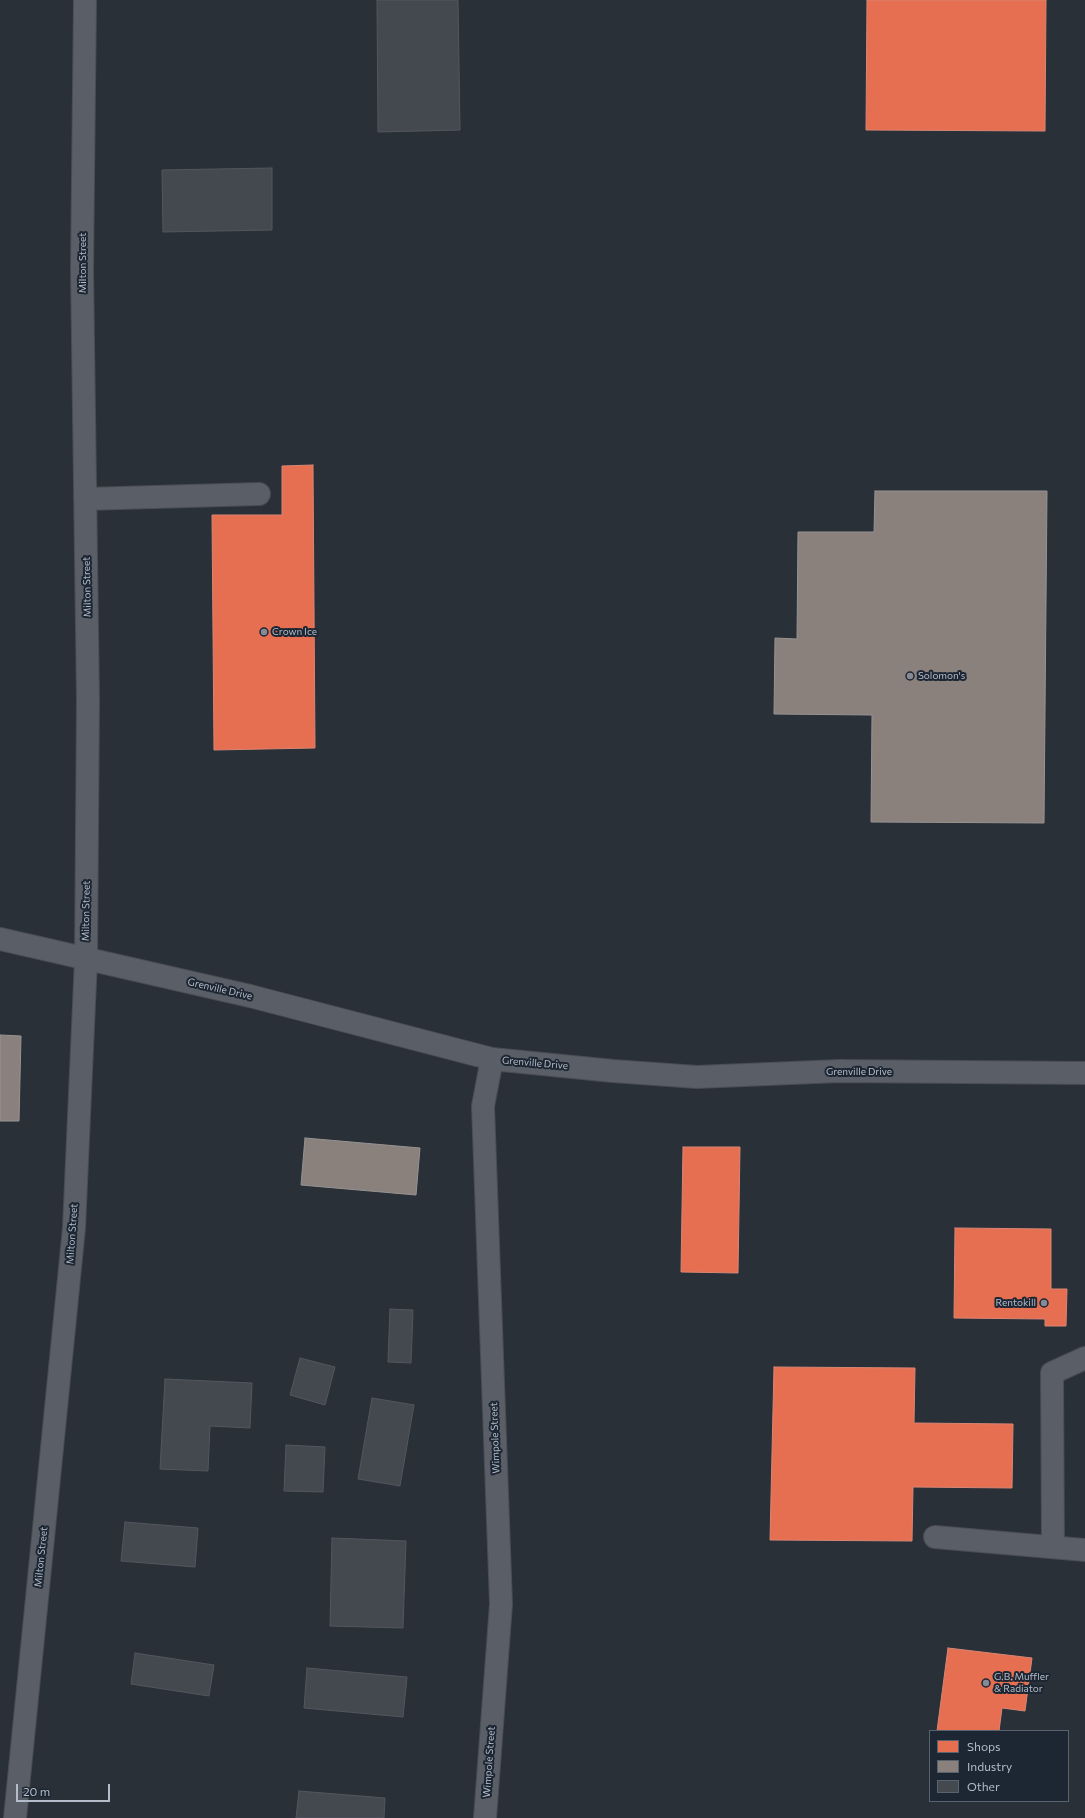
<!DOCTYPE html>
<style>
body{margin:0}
#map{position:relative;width:1085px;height:1818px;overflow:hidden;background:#2a3038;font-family:Commissioner,sans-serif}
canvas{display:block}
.legend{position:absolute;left:929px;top:1730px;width:140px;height:72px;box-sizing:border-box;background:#1d2633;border:1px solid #59626f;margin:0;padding:5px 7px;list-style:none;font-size:12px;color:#b4bcc9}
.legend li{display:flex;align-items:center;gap:8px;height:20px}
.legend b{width:20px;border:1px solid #59626f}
.scale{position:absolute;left:16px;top:1784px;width:94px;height:18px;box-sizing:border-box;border:2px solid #b4bcc9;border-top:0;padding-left:5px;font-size:12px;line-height:14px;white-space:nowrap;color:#b4bcc9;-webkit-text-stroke:3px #1d2633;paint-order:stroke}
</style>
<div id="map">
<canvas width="1085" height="1818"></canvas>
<ul class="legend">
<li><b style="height:11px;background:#e76f51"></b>Shops</li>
<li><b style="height:11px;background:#8a817c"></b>Industry</li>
<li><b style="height:11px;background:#444950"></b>Other</li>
</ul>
<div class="scale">20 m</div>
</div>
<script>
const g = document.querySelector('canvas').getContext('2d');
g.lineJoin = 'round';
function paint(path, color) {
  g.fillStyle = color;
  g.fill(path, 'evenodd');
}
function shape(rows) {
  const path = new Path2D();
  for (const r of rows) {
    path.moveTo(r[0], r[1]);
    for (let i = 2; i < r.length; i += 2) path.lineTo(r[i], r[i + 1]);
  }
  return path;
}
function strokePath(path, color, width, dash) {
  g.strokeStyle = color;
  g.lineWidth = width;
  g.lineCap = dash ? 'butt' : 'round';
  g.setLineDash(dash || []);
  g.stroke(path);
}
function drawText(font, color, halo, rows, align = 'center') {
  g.font = font + ' Commissioner,sans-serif';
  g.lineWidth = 4;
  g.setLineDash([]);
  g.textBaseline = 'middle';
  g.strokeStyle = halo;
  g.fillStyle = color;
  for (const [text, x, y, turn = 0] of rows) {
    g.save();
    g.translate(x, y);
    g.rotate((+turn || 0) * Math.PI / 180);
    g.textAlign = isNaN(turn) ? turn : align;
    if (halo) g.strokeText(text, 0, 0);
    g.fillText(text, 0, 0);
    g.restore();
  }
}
const shops = shape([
 [867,0,1046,0,1045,131,866,130,867,0],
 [313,465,315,748,214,750,212,515,282,515,282,466,313,465],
 [683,1147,740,1147,738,1273,681,1272,683,1147],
 [955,1228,1051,1229,1051,1289,1067,1289,1066,1326,1045,1326,1045,1319,954,1318,955,1228],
 [774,1367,915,1368,914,1423,1013,1424,1012,1488,913,1487,912,1541,770,1540,774,1367],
 [948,1648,1032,1658,1025,1711,1002,1708,999,1731,937,1731,948,1648]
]);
paint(shops, '#e76f51');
strokePath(shops, '#d88675', 1);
const industry = shape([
 [875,491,1047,491,1044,823,871,822,872,715,774,714,775,638,797,639,798,532,874,532,875,491],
 [0,1035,21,1036,19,1121,0,1121,0,1035],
 [305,1138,420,1148,416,1195,301,1185,305,1138]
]);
paint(industry, '#8a817c');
strokePath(industry, '#979393', 1);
const building = shape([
 [377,0,458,0,460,130,378,132,377,0],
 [272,168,272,230,163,232,162,170,272,168],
 [390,1309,413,1310,411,1363,388,1362,390,1309],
 [300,1358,335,1367,325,1405,290,1395,300,1358],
 [165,1379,252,1383,250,1428,210,1426,208,1471,160,1469,165,1379],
 [372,1398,414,1405,400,1486,358,1479,372,1398],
 [286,1445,325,1447,323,1492,284,1491,286,1445],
 [125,1522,198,1528,195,1567,121,1561,125,1522],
 [332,1538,406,1541,403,1628,330,1626,332,1538],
 [135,1653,214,1665,209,1696,131,1684,135,1653],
 [307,1668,407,1677,403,1717,304,1708,307,1668],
 [299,1791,385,1798,384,1818,296,1818,299,1791]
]);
paint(building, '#444950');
strokePath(building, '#52575f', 1);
const minor = shape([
 [85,499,259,494],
 [0,939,250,996,492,1059,613,1071,697,1077,839,1071,1085,1073],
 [935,1537,1085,1550],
 [1053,1547,1052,1373,1085,1358],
 [15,1818,74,1228,86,959,88,700,82,269,85,0],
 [485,1818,501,1604,483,1106,492,1059]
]);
strokePath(minor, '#484c53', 24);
strokePath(minor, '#5a5e66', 22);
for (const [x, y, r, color] of [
 [264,632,4,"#848b96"],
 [910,676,4,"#848b96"],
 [1044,1303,4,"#848b96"],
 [986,1683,4,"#848b96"]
]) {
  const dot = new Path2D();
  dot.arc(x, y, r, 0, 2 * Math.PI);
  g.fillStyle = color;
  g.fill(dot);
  strokePath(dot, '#1d2633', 1.5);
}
drawText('10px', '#b4bcc9', '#1d2633', [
 ["Milton Street",83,263,-90],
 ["Milton Street",87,587,-91],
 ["Milton Street",86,911,-89],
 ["Grenville Drive",220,989,13],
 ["Grenville Drive",535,1063,5],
 ["Grenville Drive",859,1072],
 ["Milton Street",72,1234,-86],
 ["Wimpole Street",495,1438,-92],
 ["Milton Street",41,1557,-84],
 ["Wimpole Street",489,1762,-86]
]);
drawText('10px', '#b4bcc9', '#1d2633', [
 ["Crown Ice",272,632],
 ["Solomon's",918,676],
 ["Rentokill",1036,1303,"right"],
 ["G.B. Muffler",994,1677],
 ["& Radiator",994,1689]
], 'left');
</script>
